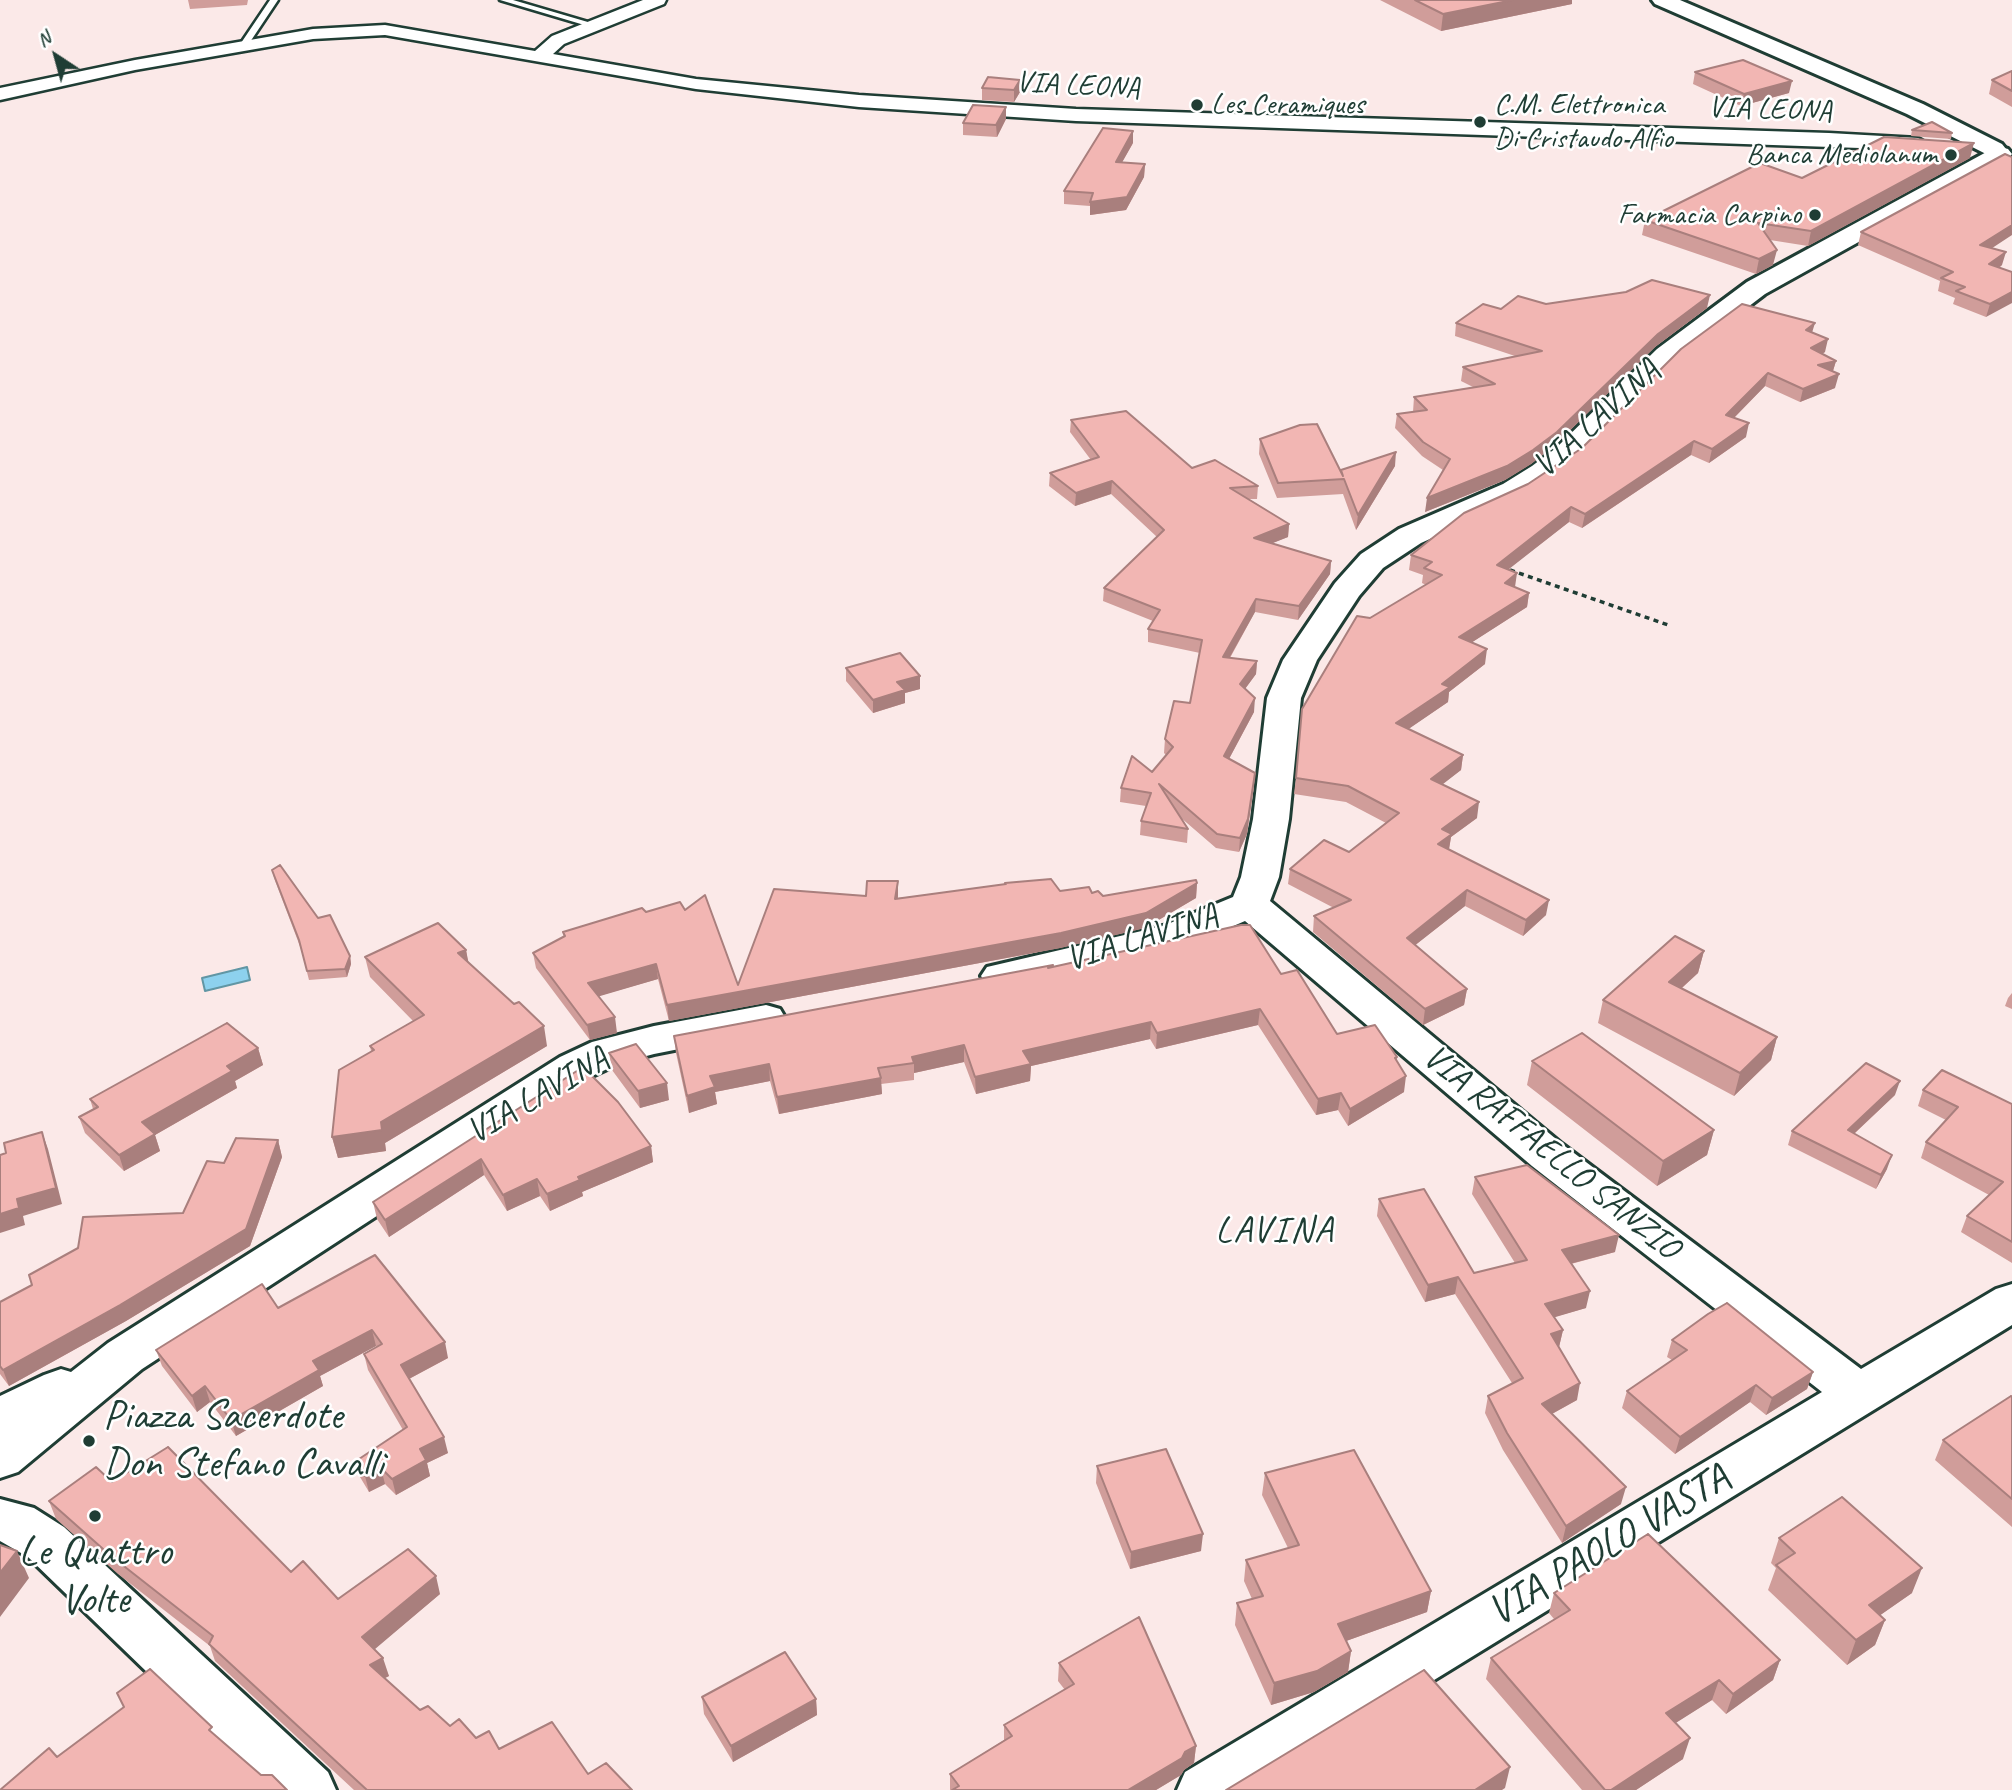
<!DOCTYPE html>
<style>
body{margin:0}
#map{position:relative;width:2012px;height:1790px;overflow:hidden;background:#fbe9e8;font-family:Caveat,sans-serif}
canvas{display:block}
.north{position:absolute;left:21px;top:21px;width:70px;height:70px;-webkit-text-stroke:5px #fff;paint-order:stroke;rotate:324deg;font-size:19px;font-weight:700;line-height:28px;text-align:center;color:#1f3d34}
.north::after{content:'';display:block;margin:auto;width:24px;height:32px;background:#1f3d34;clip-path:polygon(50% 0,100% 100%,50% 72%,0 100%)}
</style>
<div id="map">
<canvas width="2012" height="1790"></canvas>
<div class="north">N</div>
</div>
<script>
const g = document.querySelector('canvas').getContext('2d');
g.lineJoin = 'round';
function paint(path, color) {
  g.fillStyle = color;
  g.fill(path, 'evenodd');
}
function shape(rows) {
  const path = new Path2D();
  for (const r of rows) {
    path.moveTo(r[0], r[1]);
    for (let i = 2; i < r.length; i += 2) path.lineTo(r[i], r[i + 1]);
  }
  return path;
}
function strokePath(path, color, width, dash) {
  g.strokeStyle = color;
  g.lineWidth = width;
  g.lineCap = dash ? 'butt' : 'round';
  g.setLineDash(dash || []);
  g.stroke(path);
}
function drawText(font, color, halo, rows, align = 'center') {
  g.font = font + ' Caveat,sans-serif';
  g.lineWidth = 5;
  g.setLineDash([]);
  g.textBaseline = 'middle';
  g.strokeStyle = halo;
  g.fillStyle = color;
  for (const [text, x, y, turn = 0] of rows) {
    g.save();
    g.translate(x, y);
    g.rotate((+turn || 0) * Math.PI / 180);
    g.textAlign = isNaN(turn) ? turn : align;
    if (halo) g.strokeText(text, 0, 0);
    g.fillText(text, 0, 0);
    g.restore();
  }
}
const water = shape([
 [247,967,250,980,205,991,202,978,247,967]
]);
paint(water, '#8dd1ee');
strokePath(water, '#6196a4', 2);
const service = shape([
 [270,0,278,0,246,48,240,48,239,46,270,0],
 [500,0,513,0,598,25,591,27,500,0]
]);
const minor = shape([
 [643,0,666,0,664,4,564,44,553,54,696,79,859,95,1076,109,1829,133,1918,138,1928,144,1918,150,1076,121,859,107,696,89,385,35,313,39,135,70,0,100,0,88,135,60,313,29,385,25,535,51,552,36,643,0]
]);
const tertiary = shape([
 [2000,147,2008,149,2012,154,2008,159,1765,294,1677,361,1578,460,1554,478,1525,496,1421,543,1383,568,1359,596,1317,660,1301,698,1289,819,1279,877,1270,901,1562,1144,1861,1369,1996,1289,2012,1284,2012,1325,1255,1790,1177,1790,1185,1772,1822,1392,1532,1166,1245,921,1189,945,1061,977,1001,989,987,985,981,976,987,967,1163,926,1233,897,1241,877,1253,819,1267,698,1283,660,1335,583,1361,554,1399,529,1503,484,1532,466,1556,448,1657,349,1747,282,1992,149,2000,147],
 [766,1005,780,1009,786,1019,780,1029,654,1054,620,1063,590,1077,142,1369,18,1472,0,1478,0,1396,44,1375,61,1369,71,1372,108,1343,560,1057,592,1042,654,1026,766,1005],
 [0,1499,34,1508,64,1527,328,1772,336,1790,269,1790,28,1557,0,1541,0,1499]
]);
const secondary = shape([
 [1652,0,1680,0,1923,104,2002,144,2006,149,2002,154,1986,154,1907,114,1655,4,1652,0]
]);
strokePath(service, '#1f3d34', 5);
strokePath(minor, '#1f3d34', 5);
strokePath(tertiary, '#1f3d34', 6);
strokePath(secondary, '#1f3d34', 6);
strokePath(shape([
 [1510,570,1671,626]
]), '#1f3d34', 3.5, [5, 4.5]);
paint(service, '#fff');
paint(minor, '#fff');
paint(tertiary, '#fff');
paint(secondary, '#fff');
paint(shape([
 [188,0,248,0,247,5,190,9],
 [1380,0,1572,0,1572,4,1441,31],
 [2012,71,2012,107,1989,94,1992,80],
 [1695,72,1789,93,1741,106,1693,84],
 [1020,80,1020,92,1014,102,982,100,982,88],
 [1006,119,997,137,963,135,963,123],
 [1912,130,1952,133,1951,139,1911,136],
 [1133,143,1122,162,1145,164,1144,177,1126,210,1090,215,1090,206,1064,204,1064,191],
 [1970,158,1808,246,1770,240,1773,265,1756,274,1642,235,1645,220,1802,178],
 [1861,232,1992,248,2002,265,1999,268,2012,272,1986,317,1953,304,1955,298,1938,291,1940,281,1858,245],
 [1546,304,1707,308,1655,347,1554,446,1531,464,1505,480,1425,512,1443,470,1422,456,1395,428,1397,414,1413,412,1414,397,1473,387,1461,381,1463,367,1515,356,1455,336,1456,323,1501,309],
 [1812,333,1825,352,1822,354,1836,361,1833,371,1835,388,1800,402,1765,386,1734,418,1746,437,1709,463,1691,455,1582,528,1569,522,1508,569,1515,587,1529,593,1527,607,1472,642,1485,664,1449,692,1448,702,1408,729,1463,755,1461,770,1442,784,1477,818,1451,837,1449,849,1546,915,1523,936,1465,906,1415,945,1467,989,1464,1005,1423,1025,1313,932,1314,916,1334,908,1288,884,1290,869,1349,852,1386,823,1346,802,1294,794,1296,778,1370,618,1426,585,1422,583,1423,575,1409,570,1411,555,1528,484],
 [1071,420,1192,468,1258,486,1257,499,1249,499,1289,524,1288,537,1272,543,1331,561,1330,574,1298,620,1255,612,1230,658,1257,661,1256,674,1245,689,1254,712,1229,759,1254,787,1247,834,1239,852,1216,848,1180,817,1188,829,1187,843,1140,835,1141,821,1146,806,1120,802,1121,788,1152,772,1166,755,1164,753,1165,739,1190,703,1200,653,1148,642,1148,629,1153,621,1103,601,1104,588,1157,537,1111,494,1075,506,1049,486,1050,473,1091,460,1070,432],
 [1260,439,1341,471,1395,466,1356,530,1343,494,1277,498,1259,454],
 [846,668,920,689,905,693,905,703,873,713,846,681],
 [272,870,318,918,350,956,351,964,347,977,309,980,301,949,274,878],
 [1005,883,1060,891,1092,893,1103,896,1197,883,1196,898,1145,928,1060,948,669,1021,658,979,598,996,617,1033,590,1040,536,968,533,953,564,937,563,932,646,912,738,985,866,896,898,896,898,898,1005,885],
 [466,950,468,963,547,1046,385,1143,386,1151,338,1158,332,1137,371,1051,370,1046,413,1021,370,977,365,957],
 [1704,951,1698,973,1682,988,1777,1037,1771,1060,1734,1096,1598,1023,1603,1000],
 [1053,967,1281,974,1337,1034,1397,1057,1397,1061,1404,1092,1348,1126,1338,1110,1316,1115,1258,1025,1156,1049,1150,1039,1031,1066,1030,1081,976,1094,964,1062,914,1073,914,1080,881,1084,882,1094,779,1114,770,1081,715,1092,717,1104,689,1113,676,1053,674,1036],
 [2012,993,2012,1009,2005,1006,2008,998],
 [258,1048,263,1065,235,1081,237,1088,155,1135,160,1151,124,1171,85,1133,79,1117,93,1109,90,1099],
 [609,1053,669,1100,640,1108,612,1070],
 [1532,1061,1714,1130,1707,1155,1657,1186,1527,1085],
 [583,1067,651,1146,653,1162,582,1192,583,1196,550,1211,540,1196,507,1211,484,1175,389,1237,377,1219,373,1202],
 [1923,1090,2012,1104,2012,1263,1961,1232,1967,1216,1989,1195,1921,1158,1926,1142,1946,1120,1918,1106],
 [1895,1095,1854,1134,1887,1169,1876,1189,1788,1145,1792,1131],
 [278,1140,282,1157,250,1246,126,1321,9,1386,0,1374,0,1302,183,1213],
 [1475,1177,1615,1252,1571,1264,1586,1308,1554,1317,1563,1330,1559,1347,1577,1400,1552,1414,1621,1504,1562,1543,1503,1450,1485,1413,1488,1396,1512,1383,1455,1294,1425,1302,1377,1216,1379,1199,1474,1273,1515,1263,1472,1194],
 [375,1255,448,1358,409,1379,448,1453,427,1463,430,1476,396,1495,385,1484,369,1492,360,1477,356,1461,403,1430,368,1370,364,1354,377,1347,376,1346,320,1376,323,1386,236,1436,210,1402,197,1412,162,1366,156,1350,278,1308],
 [1672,1340,1813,1372,1807,1389,1766,1415,1750,1402,1675,1454,1622,1408,1627,1391,1672,1360,1667,1357],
 [2012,1397,2012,1527,1935,1460,1943,1440],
 [1097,1466,1201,1551,1130,1569,1096,1483],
 [1265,1473,1431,1591,1427,1612,1346,1641,1351,1651,1348,1672,1314,1692,1271,1705,1235,1625,1237,1603,1252,1599,1244,1581,1246,1560,1288,1548,1262,1495],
 [112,1482,291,1572,338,1599,440,1594,374,1649,389,1676,385,1678,420,1710,450,1726,499,1749,588,1774,632,1790,354,1790,215,1661,210,1646,118,1574,56,1519,49,1501],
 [1779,1538,1912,1593,1880,1615,1885,1620,1875,1645,1847,1665,1768,1590,1776,1568,1771,1563],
 [1554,1593,1780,1660,1773,1680,1726,1714,1712,1700,1675,1723,1683,1759,1636,1790,1582,1790,1486,1679,1491,1658,1554,1619,1549,1613],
 [1059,1663,1196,1746,1194,1763,1184,1770,1181,1775,1156,1790,950,1790,950,1774,1004,1740,1004,1725,1065,1690,1058,1681],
 [702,1697,816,1699,817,1715,733,1762,704,1714]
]), '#d09d9a');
paint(shape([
 [1513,0,1572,0,1572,4,1441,31,1443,14],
 [1020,80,1020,92,1014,102,1014,90],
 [1792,81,1789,93,1741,106,1744,94],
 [1006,107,1006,119,997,137,996,125],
 [1133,131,1133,143,1115,175,1116,162],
 [1974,143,1970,158,1808,246,1811,231],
 [1145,164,1144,177,1126,210,1090,215,1090,202],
 [2012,225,2012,235,1977,258,1980,245],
 [1777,250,1773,265,1756,274,1759,259],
 [2006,252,2002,265,1985,277,1989,264],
 [2012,292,2012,303,1986,317,1990,304],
 [1710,295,1707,308,1655,347,1554,446,1531,464,1505,480,1425,512,1427,498,1658,334],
 [1815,323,1811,336,1806,330],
 [1828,339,1825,352,1808,362,1811,348],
 [1836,361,1832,374,1818,365],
 [1768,373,1765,386,1723,429,1726,415],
 [1839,374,1835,388,1800,402,1803,389],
 [1749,423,1746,437,1709,463,1712,449],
 [1694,441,1691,455,1582,528,1585,514],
 [1396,452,1395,466,1356,530,1358,515],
 [1112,481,1111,494,1075,506,1076,493],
 [1571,507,1569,522,1495,580,1497,565],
 [1289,524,1288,537,1253,551,1254,538],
 [1331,561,1330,574,1298,620,1299,606],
 [1517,573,1515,587,1505,583],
 [1529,593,1527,607,1457,652,1459,637],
 [1256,599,1255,612,1222,671,1223,657],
 [1487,649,1485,664,1449,692,1448,702,1394,739,1396,723,1442,684],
 [1257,661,1256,674,1239,697,1240,684],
 [920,676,920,689,905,693,905,703,873,713,873,700,897,682],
 [1255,698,1254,712,1223,770,1224,756],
 [1463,755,1461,770,1429,795,1431,779],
 [1255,773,1247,834,1239,852,1240,838],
 [1479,802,1477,818,1451,837,1449,849,1436,860,1442,829],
 [898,881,898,896,895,914,895,899],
 [1197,883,1196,898,1145,928,1060,948,669,1021,667,1005],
 [1467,890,1465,906,1404,954,1407,938],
 [1549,900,1546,915,1523,936,1526,920],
 [466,950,470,970,458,953],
 [1704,951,1698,973,1664,1004,1669,982],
 [350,956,351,964,347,977,345,969],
 [656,964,658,979,590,999,588,983],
 [1467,989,1464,1005,1423,1025,1425,1009],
 [1260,1009,1258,1025,1156,1049,1157,1033],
 [615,1017,617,1033,590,1040,587,1025],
 [1151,1022,1150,1039,1031,1066,1030,1081,976,1094,975,1077,1023,1051],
 [544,1026,547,1046,385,1143,386,1151,338,1158,332,1137,381,1122],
 [1777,1037,1771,1060,1734,1096,1740,1073],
 [964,1045,964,1062,914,1073,914,1063,912,1057],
 [258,1048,263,1065,235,1081,237,1088,155,1135,160,1151,124,1171,119,1155,142,1122,227,1066],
 [769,1064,770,1081,715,1092,717,1104,689,1113,687,1096,710,1076],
 [1406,1076,1404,1092,1348,1126,1350,1109],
 [881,1078,882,1094,779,1114,777,1097],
 [1900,1081,1895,1095,1843,1144,1848,1130],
 [667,1083,669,1100,640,1108,638,1091],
 [1341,1093,1338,1110,1316,1115,1318,1099],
 [1714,1130,1707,1155,1657,1186,1663,1161],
 [42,1132,48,1149,62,1204,23,1216,25,1225,0,1233,0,1214,17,1199],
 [278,1140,282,1157,250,1246,126,1321,9,1386,3,1370],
 [651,1146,653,1162,582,1192,583,1196,550,1211,547,1194,578,1177],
 [1892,1155,1887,1169,1876,1189,1881,1175],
 [481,1159,484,1175,389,1237,385,1220],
 [537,1179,540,1196,507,1211,503,1195],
 [1619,1235,1615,1252,1558,1267,1562,1250],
 [1458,1277,1455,1294,1425,1302,1428,1285],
 [1590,1291,1586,1308,1542,1321,1545,1304],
 [372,1330,376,1346,320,1376,323,1386,236,1436,231,1420,313,1361],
 [1563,1330,1559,1347,1551,1334],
 [445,1342,448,1358,405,1381,401,1365],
 [1813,1372,1807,1389,1766,1415,1772,1398],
 [1580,1383,1577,1400,1539,1421,1542,1404],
 [1756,1385,1750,1402,1675,1454,1680,1437],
 [205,1386,210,1402,197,1412,192,1396],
 [444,1437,448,1453,427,1463,430,1476,396,1495,392,1479,420,1449],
 [381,1468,385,1484,369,1492,365,1476],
 [1626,1487,1621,1504,1562,1543,1566,1526],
 [1203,1534,1201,1551,1130,1569,1131,1552],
 [17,1551,29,1578,0,1617,0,1573],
 [1922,1568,1912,1593,1859,1630,1869,1605],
 [436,1576,440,1594,368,1655,362,1637],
 [1431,1591,1427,1612,1335,1645,1338,1624],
 [1885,1620,1875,1645,1847,1665,1856,1640],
 [1351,1651,1348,1672,1314,1692,1271,1705,1274,1683],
 [383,1658,389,1676,375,1683,370,1665],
 [1780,1660,1773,1680,1726,1714,1733,1694],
 [1719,1680,1712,1700,1660,1733,1666,1713],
 [816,1699,817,1715,733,1762,731,1746],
 [1690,1738,1683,1759,1636,1790,1611,1790],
 [1196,1746,1194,1763,1184,1770,1181,1775,1156,1790,1128,1790],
 [1510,1767,1505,1788,1502,1790,1475,1790]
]), '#a97f7d');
const building = shape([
 [1415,0,1513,0,1443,14,1415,0],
 [1743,60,1792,81,1744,94,1695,72,1743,60],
 [2012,71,2012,91,1992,80,2012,71],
 [988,77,1020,80,1014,90,982,88,988,77],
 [973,105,1006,107,996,125,963,123,973,105],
 [1932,122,1952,133,1912,130,1932,122],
 [1103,128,1133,131,1116,162,1145,164,1127,197,1090,202,1093,193,1064,191,1103,128],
 [1884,137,1974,143,1811,231,1758,223,1777,250,1759,259,1645,220,1760,163,1802,178,1884,137],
 [2005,154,2012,157,2012,225,1980,245,2006,252,1989,264,2012,272,2012,292,1990,304,1956,291,1965,287,1941,278,1953,272,1861,232,2005,154],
 [1652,280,1710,295,1658,334,1557,432,1533,450,1507,466,1427,498,1450,459,1423,442,1397,414,1427,410,1414,397,1495,384,1463,367,1542,351,1456,323,1483,304,1501,309,1518,296,1546,304,1626,292,1652,280],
 [1742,304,1815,323,1806,330,1828,339,1811,348,1836,361,1818,365,1839,374,1803,389,1768,373,1726,415,1749,423,1712,449,1694,441,1585,514,1571,507,1497,565,1517,573,1505,583,1529,593,1459,637,1487,649,1442,684,1450,687,1396,723,1463,755,1431,779,1479,802,1442,829,1452,834,1438,844,1549,900,1526,920,1467,890,1407,938,1467,989,1425,1009,1314,916,1351,900,1290,869,1324,840,1349,852,1399,813,1348,786,1296,778,1302,709,1357,616,1370,618,1442,575,1424,568,1432,562,1411,555,1464,513,1528,484,1582,448,1681,349,1742,304],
 [1126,411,1192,468,1215,460,1258,486,1230,488,1289,524,1254,538,1331,561,1299,606,1256,599,1223,657,1257,661,1240,684,1255,698,1224,756,1255,773,1248,819,1240,838,1217,834,1159,784,1188,829,1141,821,1151,793,1121,788,1132,756,1152,772,1173,747,1165,739,1174,701,1190,703,1202,640,1148,629,1160,610,1104,588,1164,530,1112,481,1076,493,1050,473,1099,457,1071,420,1126,411],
 [1317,424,1343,476,1341,470,1396,452,1358,515,1344,479,1278,483,1260,439,1300,425,1317,424],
 [900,653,920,676,897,682,905,690,873,700,846,668,900,653],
 [280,865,318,918,330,915,350,956,345,969,307,971,299,940,272,870,280,865],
 [1051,879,1060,891,1089,887,1092,893,1098,891,1103,896,1196,880,1197,883,1146,913,1061,933,667,1005,656,964,588,983,615,1017,587,1025,533,953,565,936,563,932,642,908,646,912,680,902,685,910,705,895,738,985,774,889,866,896,867,881,898,881,895,899,1006,884,1005,883,1051,879],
 [438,923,466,950,458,953,514,1004,519,1002,544,1026,381,1122,382,1130,332,1137,339,1070,374,1050,370,1046,424,1015,365,957,438,923],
 [1241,925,1250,925,1281,974,1297,970,1337,1034,1375,1025,1397,1057,1395,1058,1406,1076,1350,1109,1341,1093,1318,1099,1260,1009,1157,1033,1151,1022,1023,1051,1031,1064,975,1077,964,1045,912,1057,914,1063,878,1068,881,1078,777,1097,769,1064,710,1076,715,1087,687,1096,674,1036,1053,965,1048,968,1241,925],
 [1675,936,1704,951,1669,982,1777,1037,1740,1073,1603,1000,1675,936],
 [227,1023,258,1048,227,1066,232,1071,142,1122,155,1134,119,1155,79,1117,98,1107,90,1099,227,1023],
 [1582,1033,1714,1130,1663,1161,1532,1061,1582,1033],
 [636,1044,667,1083,638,1091,609,1053,636,1044],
 [1866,1063,1900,1081,1848,1130,1892,1155,1881,1175,1792,1131,1866,1063],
 [583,1067,618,1102,651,1146,578,1177,580,1180,547,1194,537,1179,503,1195,481,1159,385,1220,373,1202,583,1067],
 [1942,1070,2012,1104,2012,1242,1967,1216,2003,1182,1926,1142,1958,1107,1923,1090,1942,1070],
 [42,1132,56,1188,17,1199,19,1208,0,1214,0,1155,6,1153,4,1143,42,1132],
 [236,1138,278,1140,246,1229,120,1305,3,1370,0,1366,0,1302,32,1285,29,1275,78,1248,83,1217,183,1213,207,1161,224,1163,236,1138],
 [1527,1165,1619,1235,1562,1250,1590,1291,1545,1304,1563,1330,1551,1334,1580,1383,1542,1404,1626,1487,1566,1526,1507,1433,1488,1396,1523,1378,1458,1277,1428,1285,1379,1199,1424,1189,1474,1273,1527,1260,1475,1177,1527,1165],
 [375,1255,445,1342,401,1365,444,1437,420,1449,426,1460,392,1479,381,1468,365,1476,356,1461,407,1427,364,1354,382,1344,372,1330,313,1361,319,1370,231,1420,205,1386,192,1396,156,1350,262,1284,278,1308,375,1255],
 [1727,1303,1813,1372,1772,1398,1756,1385,1680,1437,1627,1391,1687,1350,1672,1340,1708,1314,1727,1303],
 [2011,1396,2012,1397,2012,1499,1943,1440,2011,1396],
 [168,1447,291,1572,303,1561,338,1599,408,1549,436,1576,362,1637,383,1658,370,1665,420,1710,428,1706,450,1726,459,1719,476,1738,489,1731,499,1749,552,1722,588,1774,606,1763,632,1790,367,1790,209,1644,213,1636,111,1556,49,1501,96,1467,112,1482,168,1447],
 [1166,1449,1203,1534,1131,1552,1097,1466,1166,1449],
 [1354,1450,1431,1591,1338,1624,1351,1651,1317,1671,1274,1683,1237,1603,1263,1596,1246,1560,1299,1545,1265,1473,1354,1450],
 [1842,1497,1922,1568,1869,1605,1885,1620,1856,1640,1776,1565,1795,1553,1779,1538,1842,1497],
 [1648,1534,1780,1660,1733,1694,1719,1680,1666,1713,1690,1738,1611,1790,1605,1790,1491,1658,1570,1610,1554,1593,1648,1534],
 [0,1545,17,1551,0,1573,0,1545],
 [1139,1617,1196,1746,1185,1752,1182,1758,1128,1790,952,1790,959,1786,950,1774,1012,1736,1004,1725,1074,1684,1059,1663,1139,1617],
 [785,1652,816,1699,731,1746,702,1697,785,1652],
 [150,1669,212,1727,209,1730,261,1775,272,1775,287,1790,0,1790,49,1748,57,1757,124,1707,117,1693,150,1669],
 [1424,1670,1510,1767,1475,1790,1226,1790,1424,1670]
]);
paint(building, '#f2b6b3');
strokePath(building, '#a97f7d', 2);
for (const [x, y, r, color] of [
 [1197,105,7,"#1f3d34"],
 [1480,122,7,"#1f3d34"],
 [1951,155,7,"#1f3d34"],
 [1815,215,7,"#1f3d34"],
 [89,1441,7,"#1f3d34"],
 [95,1516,7,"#1f3d34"]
]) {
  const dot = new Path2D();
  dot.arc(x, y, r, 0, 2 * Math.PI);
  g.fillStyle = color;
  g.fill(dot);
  strokePath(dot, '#fff', 2.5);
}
drawText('30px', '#1f3d34', '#fff', [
 ["VIA LEONA",1078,86,3],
 ["VIA LEONA",1770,110,2]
]);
drawText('30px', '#1f3d34', '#fff', [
 ["Les Ceramiques",1211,105],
 ["C.M. Elettronica",1494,105],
 ["Di Cristaudo Alfio",1494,139],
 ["Banca Mediolanum",1937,155,"right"],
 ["Farmacia Carpino",1801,215,"right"]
], 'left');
drawText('35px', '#1f3d34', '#fff', [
 ["VIA LAVINA",1597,419,-42],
 ["VIA LAVINA",1142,938,-17],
 ["VIA LAVINA",538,1096,-30],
 ["VIA RAFFAELLO SANZIO",1551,1153,39]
]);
g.letterSpacing = '2px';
drawText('37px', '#1f3d34', '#fff', [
 ["LAVINA",1275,1231]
]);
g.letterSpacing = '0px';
drawText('42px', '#1f3d34', '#fff', [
 ["Piazza Sacerdote",103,1417],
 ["Don Stefano Cavalli",103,1465],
 ["Le Quattro",95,1553,"center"],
 ["Volte",95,1601,"center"]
], 'left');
drawText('42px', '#1f3d34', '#fff', [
 ["VIA PAOLO VASTA",1609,1546,-31]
]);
</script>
